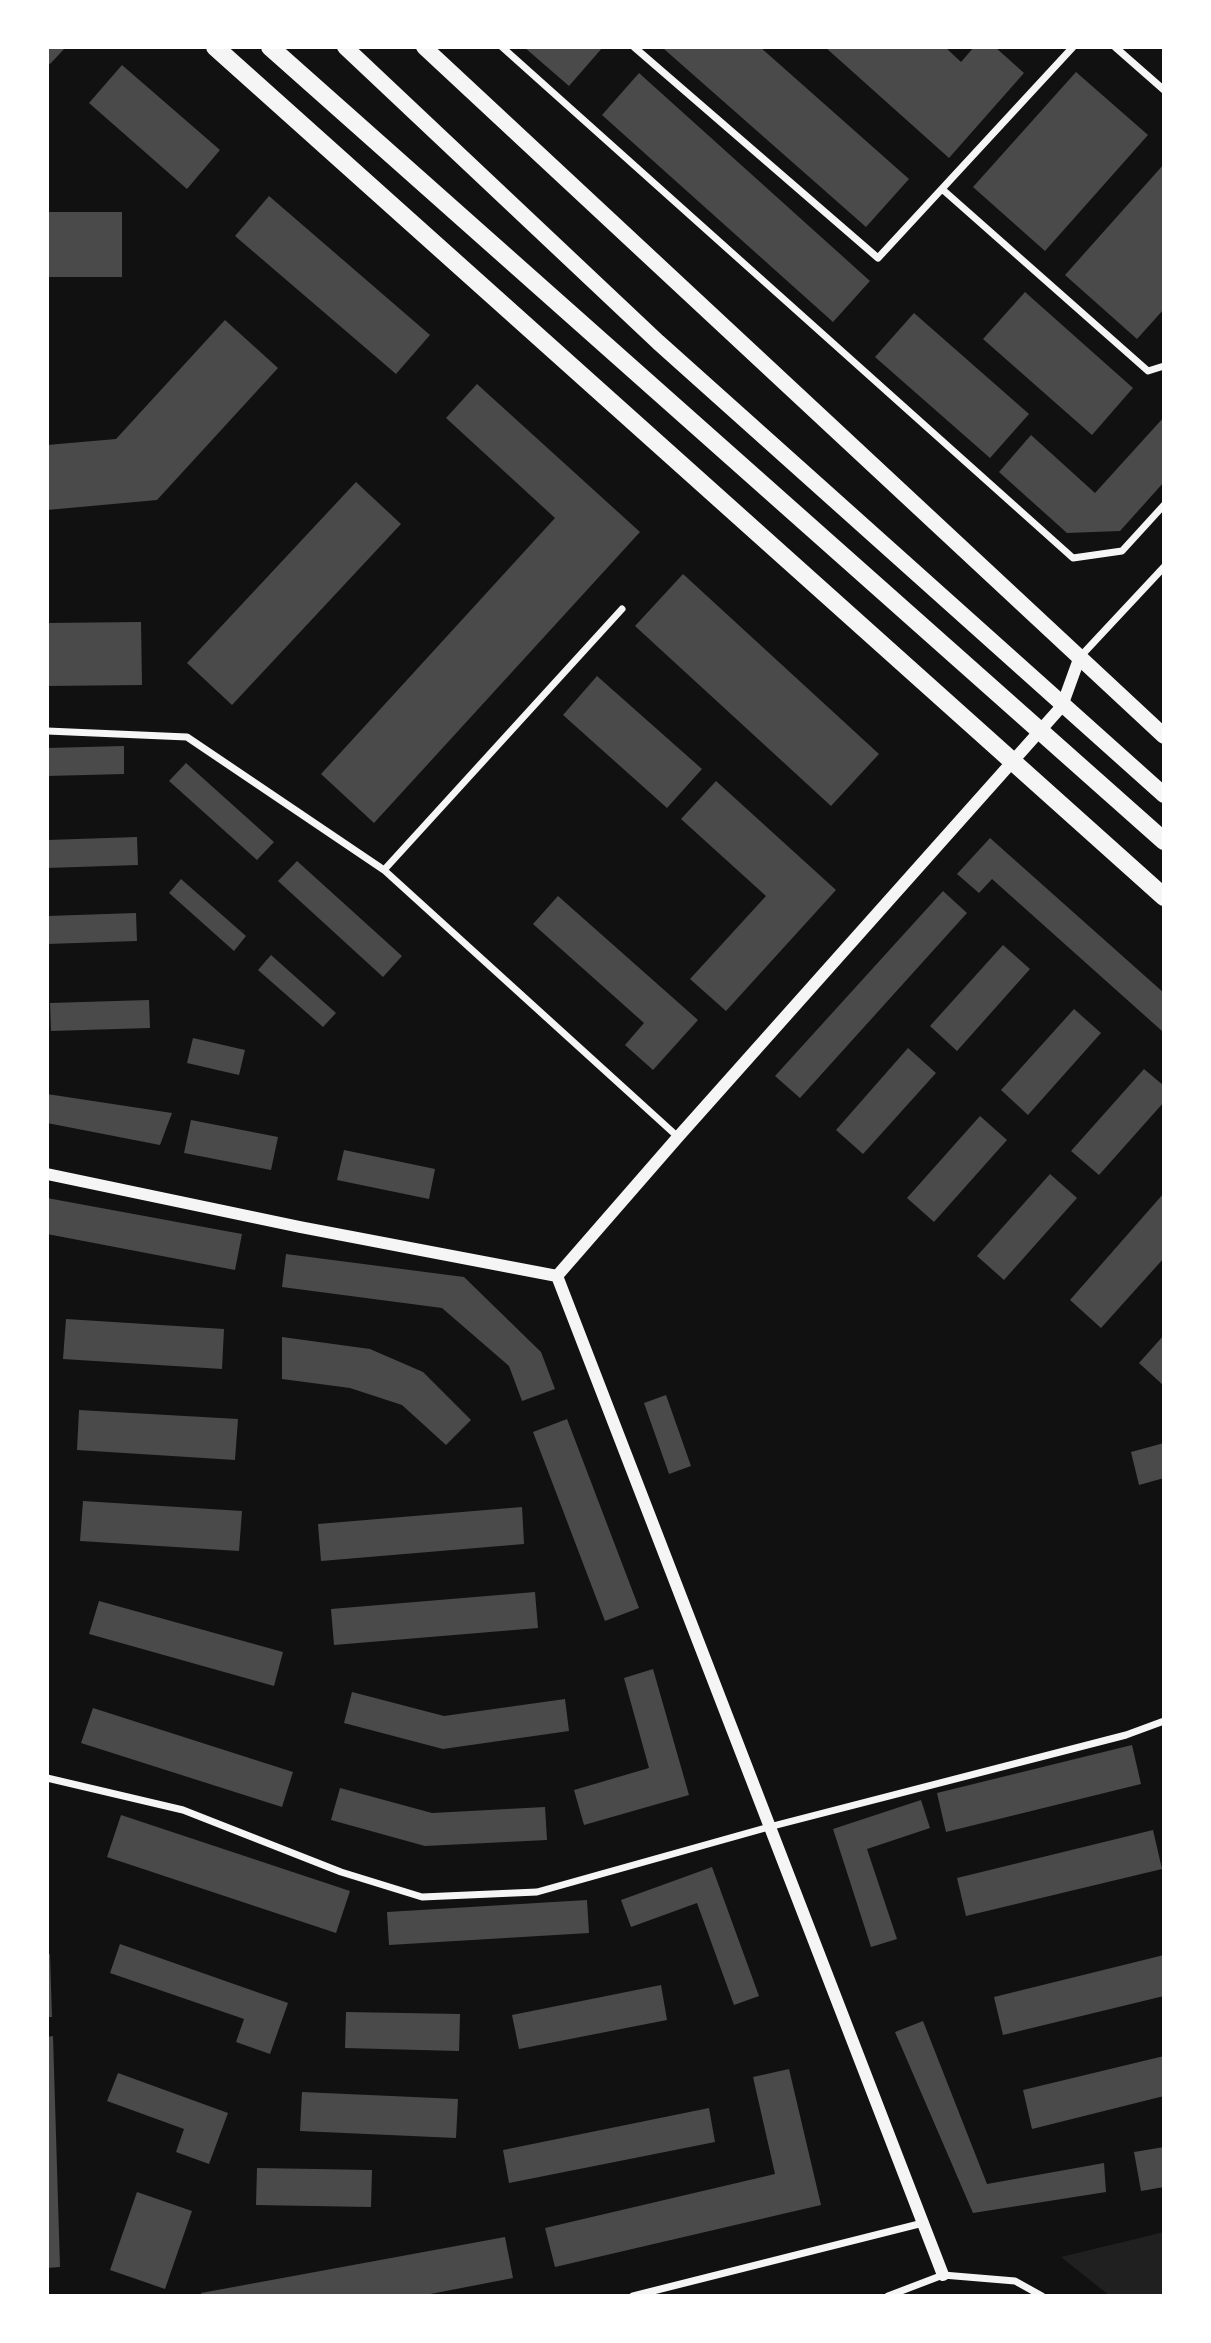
<!DOCTYPE html>
<style>
body{margin:0}
#map{position:relative;width:1211px;height:2343px;overflow:hidden;background:#111;font-family:Raleway,sans-serif}
canvas{display:block}
.frame{position:absolute;inset:0;border:49px solid #fff;pointer-events:none}
</style>
<div id="map">
<canvas width="1211" height="2343"></canvas>
<div class="frame"></div>
</div>
<script>
const g = document.querySelector('canvas').getContext('2d');
g.lineJoin = 'round';
function paint(path, color) {
  g.fillStyle = color;
  g.fill(path, 'evenodd');
}
function shape(rows) {
  const path = new Path2D();
  for (const r of rows) {
    path.moveTo(r[0], r[1]);
    for (let i = 2; i < r.length; i += 2) path.lineTo(r[i], r[i + 1]);
  }
  return path;
}
function strokePath(path, color, width, dash) {
  g.strokeStyle = color;
  g.lineWidth = width;
  g.lineCap = dash ? 'butt' : 'round';
  g.setLineDash(dash || []);
  g.stroke(path);
}
paint(shape([
 [1164,2232,1164,2296,1110,2296,1061,2257]
]), '#202020');
paint(shape([
 [47,47,66,47,50,64,47,62],
 [524,47,603,47,569,86],
 [666,47,760,47,909,179,866,227,664,49],
 [825,47,945,47,961,62,974,47,995,47,1024,73,949,158],
 [122,65,220,150,187,189,89,103],
 [1076,72,1148,135,1045,251,973,187],
 [639,73,870,281,833,322,602,115],
 [1164,164,1164,309,1137,339,1065,275],
 [269,196,430,335,396,374,235,236],
 [47,212,122,212,122,277,47,277],
 [1025,292,1133,388,1092,435,983,339],
 [914,313,1029,414,990,458,875,357],
 [225,320,278,368,157,500,47,510,47,445,116,439],
 [477,384,640,532,374,823,321,774,555,518,446,418],
 [1164,417,1164,482,1120,531,1067,533,999,472,1031,435,1095,493],
 [356,482,401,524,232,705,187,663],
 [683,574,879,754,831,806,635,626],
 [141,622,142,685,47,686,47,623],
 [597,676,702,769,667,808,563,715],
 [124,746,124,774,47,776,47,748],
 [186,763,274,842,257,860,169,781],
 [716,781,836,890,726,1011,690,979,766,896,681,819],
 [137,837,138,865,47,868,47,840],
 [990,838,1164,993,1162,1031,992,879,979,893,957,874],
 [297,861,402,956,383,977,278,881],
 [181,879,246,936,234,951,169,893],
 [943,891,967,913,800,1098,775,1076],
 [558,896,698,1020,653,1070,625,1045,644,1023,533,924],
 [136,913,137,941,47,944,47,916],
 [1003,945,1030,969,957,1051,930,1026],
 [271,955,336,1013,323,1027,258,970],
 [149,1000,150,1028,51,1031,50,1003],
 [1074,1009,1101,1033,1028,1115,1001,1090],
 [193,1038,245,1050,239,1075,187,1063],
 [908,1048,936,1073,863,1154,836,1130],
 [1144,1069,1164,1086,1164,1102,1099,1175,1071,1151],
 [47,1094,172,1113,160,1145,47,1123],
 [980,1116,1007,1140,934,1222,907,1198],
 [191,1120,278,1137,271,1170,184,1153],
 [344,1150,435,1169,429,1199,337,1180],
 [1050,1174,1077,1198,1004,1280,977,1256],
 [1164,1193,1164,1258,1101,1328,1070,1300],
 [47,1198,242,1234,235,1270,47,1234],
 [286,1254,464,1277,541,1352,555,1389,522,1401,509,1366,442,1308,282,1287],
 [66,1319,224,1329,222,1369,63,1359],
 [1164,1335,1164,1386,1139,1363],
 [282,1337,370,1349,423,1372,471,1420,446,1445,402,1405,350,1388,282,1379],
 [666,1395,691,1466,669,1474,644,1403],
 [79,1410,238,1419,235,1460,77,1450],
 [567,1419,639,1608,605,1621,533,1432],
 [1164,1443,1164,1478,1139,1485,1131,1452],
 [83,1501,242,1511,239,1551,80,1541],
 [522,1507,524,1544,321,1561,318,1524],
 [535,1592,538,1628,334,1645,331,1609],
 [99,1601,283,1652,274,1686,89,1634],
 [653,1669,689,1795,584,1825,574,1790,649,1768,624,1678],
 [352,1692,444,1716,565,1699,569,1731,443,1749,344,1723],
 [93,1708,293,1772,282,1807,81,1743],
 [1132,1745,1141,1784,946,1832,937,1793],
 [340,1788,432,1813,545,1807,547,1840,425,1846,331,1820],
 [921,1800,930,1828,867,1849,897,1939,871,1947,833,1829],
 [121,1815,350,1891,336,1933,107,1857],
 [1153,1830,1162,1869,966,1916,957,1878],
 [712,1867,759,1996,734,2005,697,1903,631,1927,621,1900],
 [587,1900,589,1933,389,1945,387,1912],
 [120,1944,288,2003,270,2054,236,2042,244,2019,110,1973],
 [47,1954,50,1954,52,2017,47,2017],
 [1164,1955,1164,1996,1003,2035,994,1997],
 [661,1985,667,2020,519,2049,512,2015],
 [346,2012,460,2014,459,2051,345,2048],
 [923,2021,987,2184,1104,2163,1106,2192,973,2213,895,2032],
 [53,2036,60,2267,47,2268,47,2037],
 [1164,2056,1164,2096,1032,2129,1023,2090],
 [789,2069,821,2205,555,2267,545,2228,775,2174,753,2077],
 [118,2073,228,2113,209,2164,176,2152,184,2129,107,2101],
 [302,2092,458,2099,456,2138,300,2131],
 [709,2108,715,2142,509,2183,503,2150],
 [1164,2147,1164,2187,1141,2191,1134,2152],
 [257,2168,372,2170,371,2207,256,2205],
 [137,2192,192,2211,165,2289,110,2270],
 [505,2237,513,2278,420,2296,202,2296,201,2293]
]), '#4a4a4a');
strokePath(shape([
 [502,47,1073,558,1122,551,1164,505],
 [634,47,878,258,1073,47],
 [1115,47,1164,90],
 [942,189,1148,371,1164,366],
 [1079,658,1164,567],
 [47,731,187,737,384,870,678,1137],
 [384,870,622,609],
 [47,1778,183,1810,341,1872,422,1897,537,1892,769,1827,1126,1735,1164,1721],
 [633,2296,923,2223],
 [888,2296,943,2275,1015,2281,1042,2296]
]), '#f5f5f5', 7);
strokePath(shape([
 [47,1174,300,1227,557,1276],
 [557,1276,943,2275],
 [557,1276,678,1137,1062,706,1079,659]
]), '#f5f5f5', 12);
strokePath(shape([
 [345,47,658,342,1164,795],
 [424,47,1164,736]
]), '#f5f5f5', 16);
strokePath(shape([
 [215,47,1164,897],
 [270,47,1164,841]
]), '#f5f5f5', 18);
</script>
